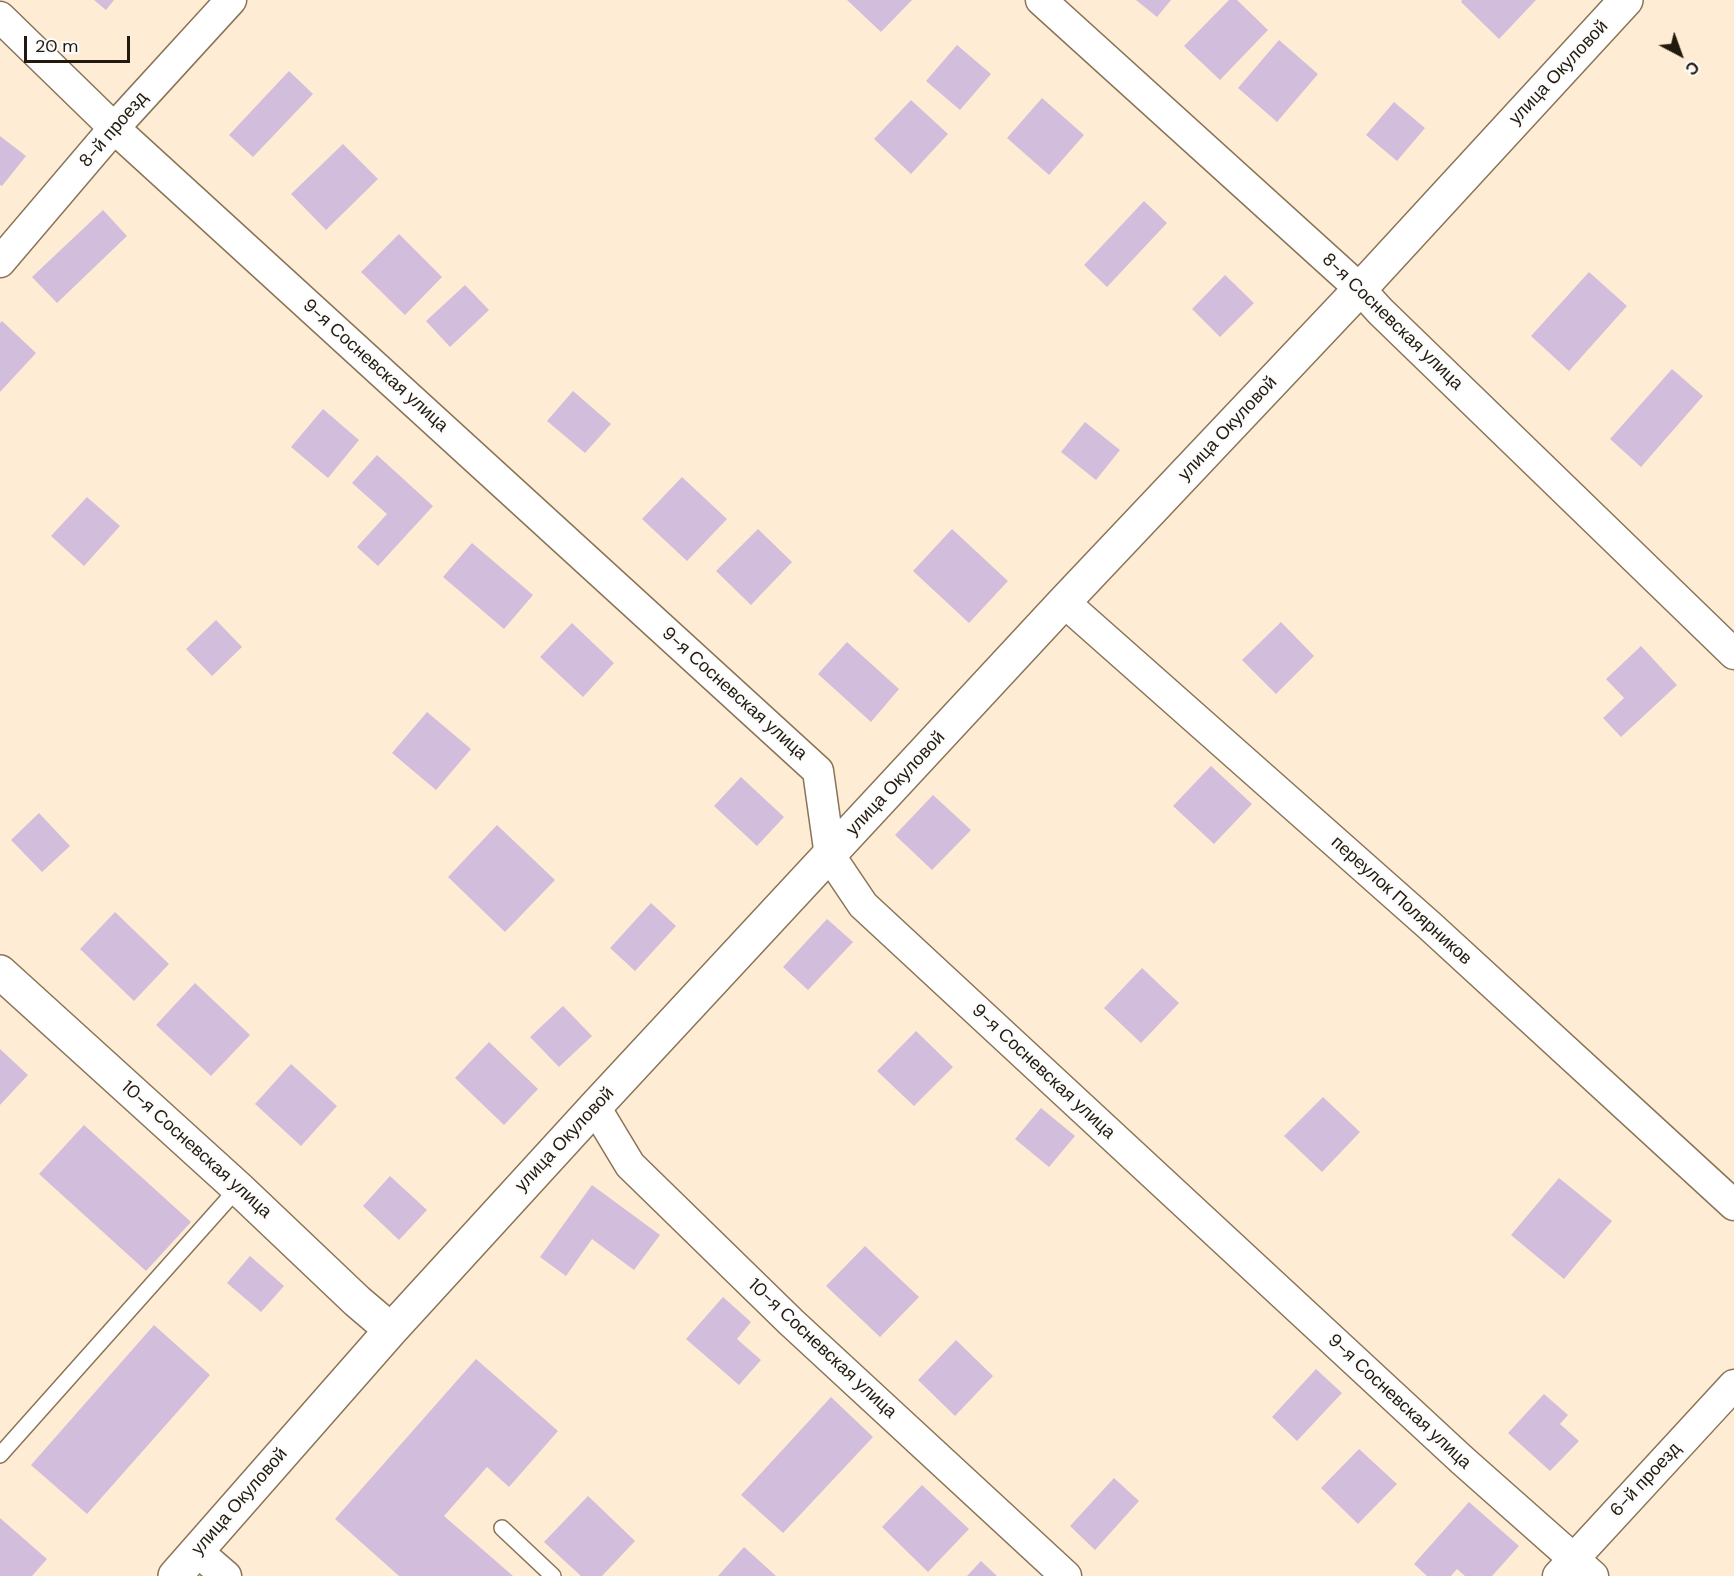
<!DOCTYPE html>
<meta charset="utf-8">
<style>
body{margin:0}
#map{position:relative;width:1734px;height:1576px;overflow:hidden;background:#ffecd4;font-family:"DM Sans",sans-serif}
canvas{display:block}
.north{position:absolute;left:1650px;top:24px;width:60px;height:60px;-webkit-text-stroke:4px #fcfcfc;paint-order:stroke;rotate:139deg;font-size:16px;font-weight:700;line-height:24px;text-align:center;color:#221a0e}
.north::after{content:'';display:block;margin:auto;width:21px;height:27px;background:#221a0e;clip-path:polygon(50% 0,100% 100%,50% 72%,0 100%)}
.scale{position:absolute;left:24px;top:36px;width:106px;height:27px;box-sizing:border-box;border:3px solid #221a0e;border-top:0;padding-left:8px;font-size:18px;line-height:21px;white-space:nowrap;color:#221a0e;-webkit-text-stroke:4px #fcfcfc;paint-order:stroke}
</style>
<div id="map">
<canvas width="1734" height="1576"></canvas>
<div class="north">С</div>
<div class="scale">20 m</div>
</div>
<script>
const g = document.querySelector('canvas').getContext('2d');
g.lineJoin = 'round';
function paint(path, color) {
  g.fillStyle = color;
  g.fill(path, 'evenodd');
}
function shape(rows) {
  const path = new Path2D();
  for (const r of rows) {
    path.moveTo(r[0], r[1]);
    for (let i = 2; i < r.length; i += 2) path.lineTo(r[i], r[i + 1]);
  }
  return path;
}
function strokePath(path, color, width, dash) {
  g.strokeStyle = color;
  g.lineWidth = width;
  g.lineCap = dash ? 'butt' : 'round';
  g.setLineDash(dash || []);
  g.stroke(path);
}
function drawText(font, color, halo, rows, align = 'center') {
  g.font = font + ' "DM Sans",sans-serif';
  g.lineWidth = 4.5;
  g.setLineDash([]);
  g.textBaseline = 'middle';
  g.strokeStyle = halo;
  g.fillStyle = color;
  for (const [text, x, y, turn = 0] of rows) {
    g.save();
    g.translate(x, y);
    g.rotate((+turn || 0) * Math.PI / 180);
    g.textAlign = isNaN(turn) ? turn : align;
    if (halo) g.strokeText(text, 0, 0);
    g.fillText(text, 0, 0);
    g.restore();
  }
}
paint(shape([
 [94,0,114,0,106,10],
 [847,0,912,0,881,32],
 [1136,0,1171,0,1157,17],
 [1229,0,1237,0,1268,30,1220,80,1184,46],
 [1462,0,1536,0,1499,39,1461,2],
 [1279,40,1318,74,1277,122,1238,88],
 [957,45,991,74,960,110,926,81],
 [289,71,313,94,253,157,229,135],
 [1042,98,1084,135,1049,175,1007,138],
 [911,100,948,134,911,174,874,139],
 [1394,102,1425,128,1397,161,1366,135],
 [0,136,26,156,2,186,0,185],
 [343,144,378,179,326,230,291,194],
 [1144,201,1167,223,1107,287,1084,265],
 [103,210,127,236,57,303,32,277],
 [399,234,442,277,405,315,361,272],
 [1589,272,1627,306,1569,371,1531,336],
 [1225,275,1254,303,1220,337,1192,309],
 [465,285,489,310,450,347,426,321],
 [2,321,36,353,0,392,0,323],
 [1672,369,1703,396,1641,467,1610,439],
 [573,391,611,424,585,453,547,421],
 [323,409,359,440,328,478,291,447],
 [1085,422,1120,450,1096,480,1061,452],
 [377,455,433,506,378,566,357,547,387,514,352,483],
 [682,477,727,519,687,561,642,519],
 [87,497,120,526,84,566,51,536],
 [758,529,792,562,751,605,716,571],
 [952,529,1008,581,969,623,913,571],
 [472,543,533,595,504,629,443,577],
 [216,620,242,647,212,676,186,649],
 [1281,622,1314,656,1276,694,1242,660],
 [572,623,614,663,583,697,540,657],
 [847,642,899,689,871,722,818,674],
 [1641,646,1677,685,1621,737,1603,718,1624,698,1606,679],
 [427,712,471,749,436,790,392,753],
 [1211,766,1252,804,1214,844,1173,806],
 [741,777,784,817,757,846,714,806],
 [933,795,971,830,932,870,895,835],
 [39,813,70,846,42,872,11,840],
 [497,825,555,880,505,932,448,877],
 [651,903,676,926,635,971,610,948],
 [115,912,169,964,134,1001,80,949],
 [827,919,853,942,808,990,783,967],
 [1142,968,1179,1003,1141,1043,1104,1008],
 [195,983,250,1035,211,1076,156,1025],
 [563,1006,592,1036,559,1067,530,1037],
 [916,1031,953,1067,914,1106,877,1071],
 [489,1042,538,1089,504,1125,455,1078],
 [0,1049,28,1075,0,1105],
 [291,1064,337,1106,301,1146,255,1104],
 [1323,1097,1360,1132,1322,1172,1284,1136],
 [1041,1108,1075,1136,1049,1167,1015,1139],
 [84,1125,191,1222,146,1271,39,1174],
 [390,1176,427,1210,399,1240,363,1206],
 [1559,1178,1612,1221,1564,1279,1511,1235],
 [592,1185,660,1235,634,1270,592,1239,566,1276,540,1257],
 [865,1246,919,1297,880,1337,826,1286],
 [250,1256,284,1286,261,1312,227,1283],
 [723,1297,751,1322,737,1339,761,1360,739,1385,686,1339],
 [154,1325,210,1375,87,1514,31,1465],
 [956,1340,993,1376,955,1416,918,1380],
 [476,1359,558,1431,509,1487,487,1467,444,1516,513,1576,399,1576,335,1519],
 [1316,1369,1342,1393,1297,1441,1272,1417],
 [1544,1394,1568,1415,1560,1424,1579,1441,1550,1471,1508,1433],
 [831,1397,873,1437,783,1533,741,1495],
 [1359,1449,1397,1484,1358,1524,1321,1488],
 [1114,1478,1139,1501,1095,1550,1070,1526],
 [922,1485,969,1529,928,1572,882,1527],
 [588,1496,635,1541,602,1576,581,1576,544,1542],
 [1469,1502,1519,1546,1492,1576,1465,1576,1457,1569,1451,1576,1427,1576,1414,1564],
 [0,1518,47,1559,32,1576,0,1576],
 [744,1547,776,1576,718,1576],
 [981,1561,997,1576,967,1576]
]), '#d2bddd');
const service = shape([
 [0,1455,238,1188],
 [502,1528,553,1576]
]);
const minor = shape([
 [1041,0,1360,289,1380,311,1734,654],
 [0,17,114,128,818,771,830,856,863,905,1462,1460,1593,1576],
 [0,262,114,128,231,0],
 [1064,602,1430,926,1734,1205],
 [595,1107,630,1165,791,1322,1066,1576],
 [197,1551,226,1576],
 [1558,1576,1734,1385]
]);
const tertiary = shape([
 [0,972,238,1188,357,1301,391,1330],
 [175,1576,391,1330,595,1107,1064,602,1360,289,1626,0]
]);
strokePath(service, '#897458', 18);
strokePath(minor, '#897458', 33);
strokePath(tertiary, '#897458', 36);
strokePath(service, '#fff', 15);
strokePath(minor, '#fff', 30);
strokePath(tertiary, '#fff', 33);
drawText('18px', '#221a0e', '#fcfcfc', [
 ["улица Окуловой",1559,73,-47],
 ["8-й проезд",114,130,-49],
 ["8-я Сосневская улица",1392,322,44],
 ["9-я Сосневская улица",375,366,42],
 ["улица Окуловой",1228,429,-47],
 ["9-я Сосневская улица",734,694,42],
 ["улица Окуловой",896,784,-47],
 ["переулок Полярников",1401,901,42],
 ["9-я Сосневская улица",1043,1072,43],
 ["улица Окуловой",565,1140,-47],
 ["10-я Сосневская улица",196,1150,42],
 ["10-я Сосневская улица",822,1349,43],
 ["9-я Сосневская улица",1399,1402,43],
 ["6-й проезд",1646,1480,-47],
 ["улица Окуловой",240,1502,-49]
]);
</script>
